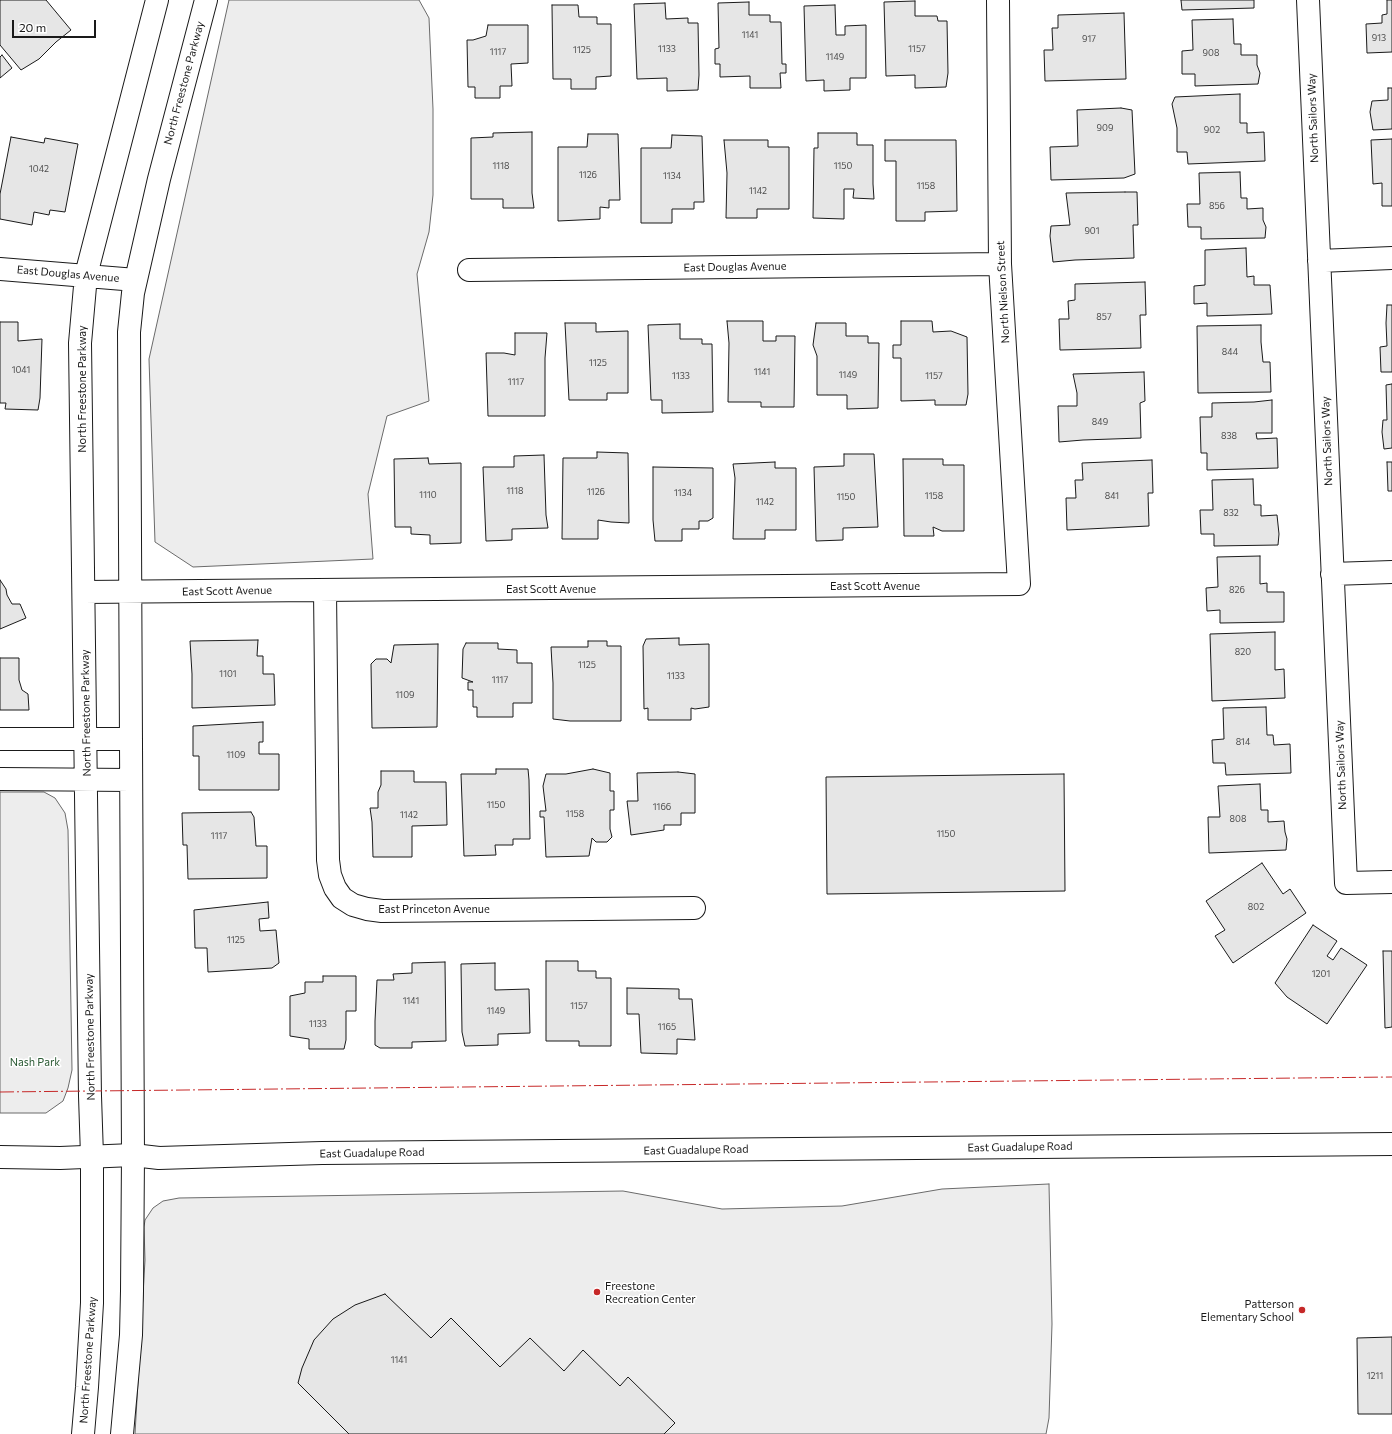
<!DOCTYPE html>
<style>
body{margin:0}
#map{position:relative;width:1392px;height:1434px;overflow:hidden;background:#fff;font-family:Commissioner,sans-serif}
canvas{display:block}
.scale{position:absolute;left:12px;top:20px;width:84px;height:18px;box-sizing:border-box;border:2px solid #1a1a1a;border-top:0;padding-left:5px;font-size:12px;line-height:14px;white-space:nowrap;color:#1a1a1a;-webkit-text-stroke:3px #fff;paint-order:stroke}
</style>
<div id="map">
<canvas width="1392" height="1434"></canvas>
<div class="scale">20 m</div>
</div>
<script>
const g = document.querySelector('canvas').getContext('2d');
g.lineJoin = 'round';
function paint(path, color) {
  g.fillStyle = color;
  g.fill(path, 'evenodd');
}
function shape(rows) {
  const path = new Path2D();
  for (const r of rows) {
    path.moveTo(r[0], r[1]);
    for (let i = 2; i < r.length; i += 2) path.lineTo(r[i], r[i + 1]);
  }
  return path;
}
function strokePath(path, color, width, dash) {
  g.strokeStyle = color;
  g.lineWidth = width;
  g.lineCap = dash ? 'butt' : 'round';
  g.setLineDash(dash || []);
  g.stroke(path);
}
function drawText(font, color, halo, rows, align = 'center') {
  g.font = font + ' Commissioner,sans-serif';
  g.lineWidth = 3;
  g.setLineDash([]);
  g.textBaseline = 'middle';
  g.strokeStyle = halo;
  g.fillStyle = color;
  for (const [text, x, y, turn = 0] of rows) {
    g.save();
    g.translate(x, y);
    g.rotate((+turn || 0) * Math.PI / 180);
    g.textAlign = isNaN(turn) ? turn : align;
    if (halo) g.strokeText(text, 0, 0);
    g.fillText(text, 0, 0);
    g.restore();
  }
}
const built = shape([
 [229,0,419,0,429,18,433,109,433,195,429,232,417,274,429,401,387,416,368,494,373,559,193,567,155,542,149,359,229,0],
 [0,792,44,792,55,798,65,813,68,830,72,1070,68,1088,63,1101,46,1113,0,1113,0,792],
 [1049,1184,1052,1324,1049,1418,1046,1434,135,1434,145,1260,144,1227,145,1220,153,1208,163,1201,179,1198,623,1191,722,1209,842,1206,942,1189,1049,1184]
]);
paint(built, '#ededed');
strokePath(built, '#6a6a6a', 1);
const building = shape([
 [0,0,46,0,71,30,56,42,39,59,21,70,0,45,0,0],
 [1181,0,1254,0,1254,8,1182,10,1181,0],
 [1387,0,1392,0,1392,52,1367,53,1366,24,1382,23,1382,15,1387,14,1387,0],
 [915,1,915,16,937,16,938,21,947,21,948,73,946,87,915,88,915,75,886,76,884,2,915,1],
 [749,2,749,15,770,15,770,22,781,22,782,64,786,64,786,73,780,73,781,88,750,88,750,76,720,77,720,64,715,64,715,49,719,48,718,3,749,2],
 [665,3,666,19,688,18,688,23,698,23,699,75,698,90,667,91,667,78,637,79,634,4,665,3],
 [552,5,578,5,579,17,597,17,597,24,611,24,611,76,596,77,596,89,571,89,571,79,553,79,552,5],
 [835,5,836,35,845,35,845,26,866,25,866,78,850,78,850,90,824,91,824,80,806,81,804,6,835,5],
 [1124,13,1126,79,1045,81,1044,50,1053,50,1052,28,1058,28,1058,15,1124,13],
 [1233,19,1234,44,1241,44,1241,55,1257,55,1257,65,1260,73,1258,84,1195,86,1195,74,1182,74,1182,51,1193,50,1192,20,1233,19],
 [488,25,528,25,528,63,511,64,512,86,500,86,500,98,475,98,475,87,468,87,467,40,473,40,486,36,488,25],
 [2,55,12,68,0,78,0,57,2,55],
 [1388,88,1392,88,1392,129,1373,130,1370,112,1372,101,1388,100,1388,88],
 [1240,94,1240,123,1247,123,1247,133,1264,132,1265,161,1188,164,1187,152,1177,152,1177,128,1172,104,1175,97,1240,94],
 [1121,108,1132,110,1135,174,1124,178,1051,180,1050,147,1078,146,1077,110,1121,108],
 [532,132,532,193,534,208,503,208,503,199,471,199,471,138,493,137,493,133,532,132],
 [818,133,857,133,857,145,873,145,873,184,874,199,853,198,854,189,844,189,844,219,813,218,814,148,818,148,818,133],
 [588,134,618,134,620,200,609,200,609,208,600,207,600,219,558,221,558,147,587,147,588,134],
 [672,135,702,136,704,202,694,202,694,209,672,209,672,223,641,223,641,148,671,148,672,135],
 [11,137,44,143,45,138,78,144,65,212,50,210,49,215,34,212,32,225,0,219,0,194,11,137],
 [1392,139,1392,206,1382,206,1382,183,1373,184,1371,140,1392,139],
 [724,140,768,140,768,147,789,147,789,209,757,209,757,218,726,218,727,173,724,140],
 [885,140,956,140,957,211,925,212,925,221,896,221,896,161,885,161,885,140],
 [1240,172,1241,198,1247,198,1247,209,1263,208,1263,220,1266,227,1265,238,1201,239,1201,227,1188,227,1187,204,1200,204,1199,173,1240,172],
 [1125,192,1137,192,1138,225,1133,225,1134,258,1075,260,1053,262,1050,236,1051,226,1070,225,1066,193,1125,192],
 [1246,248,1247,277,1254,276,1254,285,1270,285,1272,314,1207,316,1207,303,1194,304,1194,286,1205,285,1205,250,1246,248],
 [1145,282,1146,315,1140,315,1141,348,1060,350,1059,319,1069,319,1068,301,1075,300,1075,284,1145,282],
 [1387,305,1392,305,1392,372,1381,372,1380,347,1387,346,1386,323,1387,305],
 [727,321,763,321,763,341,776,341,776,336,795,336,794,407,761,407,761,402,728,402,729,343,727,321],
 [901,321,932,321,933,332,951,331,967,337,968,394,966,405,935,405,935,400,901,401,901,358,893,358,893,345,901,345,901,321],
 [0,322,18,322,18,341,42,339,40,398,38,410,5,409,6,403,0,403,0,322],
 [565,323,596,323,596,332,628,331,628,393,607,393,607,400,569,400,565,323],
 [816,323,846,323,846,336,868,336,868,343,879,343,878,408,847,409,847,395,817,395,817,356,813,345,816,323],
 [680,324,680,339,702,339,702,344,712,344,713,412,662,413,662,400,651,400,648,325,680,324],
 [1261,325,1261,342,1263,362,1270,362,1271,392,1198,393,1197,326,1261,325],
 [515,333,547,333,545,358,545,416,488,416,486,353,504,353,515,355,515,333],
 [1144,372,1145,401,1140,403,1141,438,1083,440,1059,442,1058,406,1077,406,1077,393,1073,374,1144,372],
 [1392,384,1392,448,1384,449,1382,432,1383,420,1387,420,1386,385,1392,384],
 [1272,400,1272,433,1256,433,1257,439,1277,438,1278,468,1207,470,1207,453,1201,453,1200,417,1212,417,1212,403,1254,402,1272,400],
 [597,452,628,453,629,523,611,522,598,520,598,539,562,539,563,458,597,458,597,452],
 [844,454,874,454,878,527,843,528,843,540,816,541,814,467,844,466,844,454],
 [544,455,546,515,548,528,512,529,512,540,486,541,483,467,514,467,514,456,544,455],
 [428,458,429,464,461,463,461,543,430,544,430,535,411,534,411,527,395,527,394,459,428,458],
 [903,459,943,459,943,465,964,465,964,531,942,531,933,527,934,536,904,536,903,459],
 [1152,460,1153,493,1148,493,1149,526,1067,530,1066,498,1076,498,1075,480,1083,480,1082,463,1152,460],
 [775,462,775,468,796,468,796,530,765,530,765,539,733,539,735,478,733,464,775,462],
 [1387,462,1392,462,1392,491,1388,491,1387,462],
 [653,467,713,468,713,518,708,521,699,521,699,529,682,529,682,541,655,541,653,520,653,467],
 [1253,479,1254,505,1261,505,1261,516,1277,515,1279,534,1278,545,1214,546,1214,534,1201,534,1200,510,1213,510,1212,480,1253,479],
 [1260,556,1260,584,1267,583,1267,592,1284,592,1284,622,1220,623,1220,610,1207,611,1206,588,1218,587,1217,557,1260,556],
 [0,580,6,589,7,595,12,604,20,604,26,618,0,629,0,580],
 [1275,632,1275,670,1284,669,1285,698,1212,701,1210,634,1275,632],
 [679,638,679,645,709,644,709,707,695,709,691,708,691,720,648,720,648,708,644,709,643,646,646,639,679,638],
 [258,640,257,656,263,656,263,674,274,674,275,705,192,708,192,674,190,641,258,640],
 [588,641,607,641,607,646,621,646,621,721,570,721,553,719,553,683,551,647,588,647,588,641],
 [466,643,498,643,498,649,517,650,517,663,532,663,532,703,513,703,513,717,477,717,477,707,473,707,473,690,468,690,468,682,473,682,462,678,463,649,466,643],
 [438,644,437,727,372,728,371,664,376,659,387,659,391,663,394,645,438,644],
 [0,658,19,658,19,680,22,690,28,694,29,710,0,710,0,658],
 [1266,707,1267,735,1273,735,1274,745,1290,744,1291,773,1226,775,1225,763,1213,763,1212,740,1224,739,1223,708,1266,707],
 [263,722,263,742,259,742,259,754,279,754,279,790,199,790,199,756,193,756,193,726,263,722],
 [496,769,528,769,529,780,530,839,513,839,513,845,495,845,496,855,464,856,461,774,496,774,496,769],
 [593,769,610,773,610,791,614,791,614,810,610,810,610,829,612,837,607,842,596,842,592,838,589,856,546,857,544,817,540,817,540,811,546,811,543,786,546,774,566,774,593,769],
 [381,771,414,771,414,782,446,782,447,825,412,826,412,857,373,857,372,822,370,808,378,808,378,792,381,785,381,771],
 [678,772,695,774,695,813,681,813,681,825,664,825,664,830,631,835,627,801,638,801,637,773,678,772],
 [1064,774,1065,891,827,894,826,777,1064,774],
 [1260,784,1261,810,1268,810,1268,822,1284,821,1285,832,1287,839,1286,850,1209,853,1208,817,1220,817,1218,786,1260,784],
 [251,812,254,817,256,846,267,846,267,878,188,879,187,845,183,845,182,813,251,812],
 [1262,863,1283,894,1290,889,1306,913,1233,963,1215,936,1225,930,1206,901,1262,863],
 [268,902,269,918,259,919,260,931,276,930,279,963,272,968,208,972,207,948,195,948,194,910,268,902],
 [1313,925,1337,941,1327,956,1333,960,1341,948,1367,965,1327,1024,1287,997,1275,983,1313,925],
 [1383,951,1392,951,1392,1027,1385,1028,1383,951],
 [546,961,578,961,578,971,596,971,596,978,611,978,611,1046,579,1046,579,1041,546,1041,546,961],
 [445,962,446,1041,412,1042,412,1048,380,1048,375,1045,375,1021,377,980,394,980,393,974,412,973,412,963,445,962],
 [495,963,495,990,529,989,530,1033,498,1034,498,1045,465,1046,462,1032,461,964,495,963],
 [323,976,356,976,356,1011,346,1011,346,1040,344,1049,309,1049,309,1039,290,1036,290,996,305,993,305,982,323,982,323,976],
 [627,988,679,989,679,999,692,999,695,1040,677,1039,677,1054,641,1053,639,1014,627,1014,627,988],
 [385,1294,431,1338,451,1318,500,1367,530,1338,564,1371,583,1350,620,1386,628,1377,675,1423,664,1434,349,1434,298,1383,302,1368,314,1340,333,1319,355,1305,385,1294],
 [1392,1337,1392,1414,1358,1414,1357,1338,1392,1337]
]);
paint(building, '#e6e6e6');
strokePath(building, '#1a1a1a', 1);
const minor = shape([
 [1308,0,1346,883,1392,882],
 [1319,261,1392,258],
 [0,269,136,280],
 [469,270,1000,264],
 [1332,574,1392,572],
 [325,591,328,860,330,875,335,888,342,898,353,905,367,909,382,911,694,908],
 [84,592,1019,584,1000,264,998,0],
 [0,739,131,739],
 [0,779,131,780],
 [83,1434,87,1387,92,1303,92,1156,90,1096,80,343,86,275,157,0],
 [122,1434,131,1335,132,1291,133,1155,129,332,133,293,159,179,206,0]
]);
const secondary = shape([
 [0,1157,60,1158,133,1155,159,1158,322,1153,1392,1144]
]);
strokePath(minor, '#1a1a1a', 24);
strokePath(secondary, '#1a1a1a', 24);
strokePath(minor, '#fff', 22);
strokePath(secondary, '#fff', 22);
strokePath(shape([
 [0,1092,1392,1077]
]), '#c62828', 1, [14, 3, 2, 3]);
for (const [x, y, r, color] of [
 [597,1292,4,"#c62828"],
 [1302,1310,4,"#c62828"]
]) {
  const dot = new Path2D();
  dot.arc(x, y, r, 0, 2 * Math.PI);
  g.fillStyle = color;
  g.fill(dot);
  strokePath(dot, '#fff', 1.5);
}
drawText('9px', '#4d4d4d', null, [
 ["1141",750,35],
 ["913",1379,38],
 ["917",1089,39],
 ["1133",667,49],
 ["1157",917,49],
 ["1125",582,50],
 ["1117",498,52],
 ["908",1211,53],
 ["1149",835,57],
 ["909",1105,128],
 ["902",1212,130],
 ["1118",501,166],
 ["1150",843,166],
 ["1042",39,169],
 ["1126",588,175],
 ["1134",672,176],
 ["1158",926,186],
 ["1142",758,191],
 ["856",1217,206],
 ["901",1092,231],
 ["857",1104,317],
 ["844",1230,352],
 ["1125",598,363],
 ["1041",21,370],
 ["1141",762,372],
 ["1149",848,375],
 ["1133",681,376],
 ["1157",934,376],
 ["1117",516,382],
 ["849",1100,422],
 ["838",1229,436],
 ["1118",515,491],
 ["1126",596,492],
 ["1134",683,493],
 ["1110",428,495],
 ["1158",934,496],
 ["841",1112,496],
 ["1150",846,497],
 ["1142",765,502],
 ["832",1231,513],
 ["826",1237,590],
 ["820",1243,652],
 ["1125",587,665],
 ["1101",228,674],
 ["1133",676,676],
 ["1117",500,680],
 ["1109",405,695],
 ["814",1243,742],
 ["1109",236,755],
 ["1150",496,805],
 ["1166",662,807],
 ["1158",575,814],
 ["1142",409,815],
 ["808",1238,819],
 ["1150",946,834],
 ["1117",219,836],
 ["802",1256,907],
 ["1125",236,940],
 ["1201",1321,974],
 ["1141",411,1001],
 ["1157",579,1006],
 ["1149",496,1011],
 ["1133",318,1024],
 ["1165",667,1027],
 ["1141",399,1360],
 ["1211",1375,1376]
]);
drawText('11px', '#1a1a1a', '#fff', [
 ["North Freestone Parkway",184,83,-75],
 ["North Sailors Way",1313,118,-92],
 ["East Douglas Avenue",735,267,-1],
 ["East Douglas Avenue",68,274,5],
 ["North Nielson Street",1003,292,-93],
 ["North Freestone Parkway",82,389,-90],
 ["North Sailors Way",1327,441,-92],
 ["East Scott Avenue",875,586],
 ["East Scott Avenue",551,589],
 ["East Scott Avenue",227,591,-1],
 ["North Freestone Parkway",86,713,-91],
 ["North Sailors Way",1341,765,-92],
 ["East Princeton Avenue",434,909],
 ["North Freestone Parkway",90,1037,-91],
 ["East Guadalupe Road",1020,1147,-1],
 ["East Guadalupe Road",696,1150,-1],
 ["East Guadalupe Road",372,1153,-1],
 ["North Freestone Parkway",88,1360,-86]
]);
drawText('11px', '#2b5a34', '#fff', [
 ["Nash Park",35,1062]
]);
drawText('11px', '#1a1a1a', '#fff', [
 ["Freestone",605,1286],
 ["Recreation Center",605,1299],
 ["Patterson",1294,1304,"right"],
 ["Elementary School",1294,1317,"right"]
], 'left');
</script>
